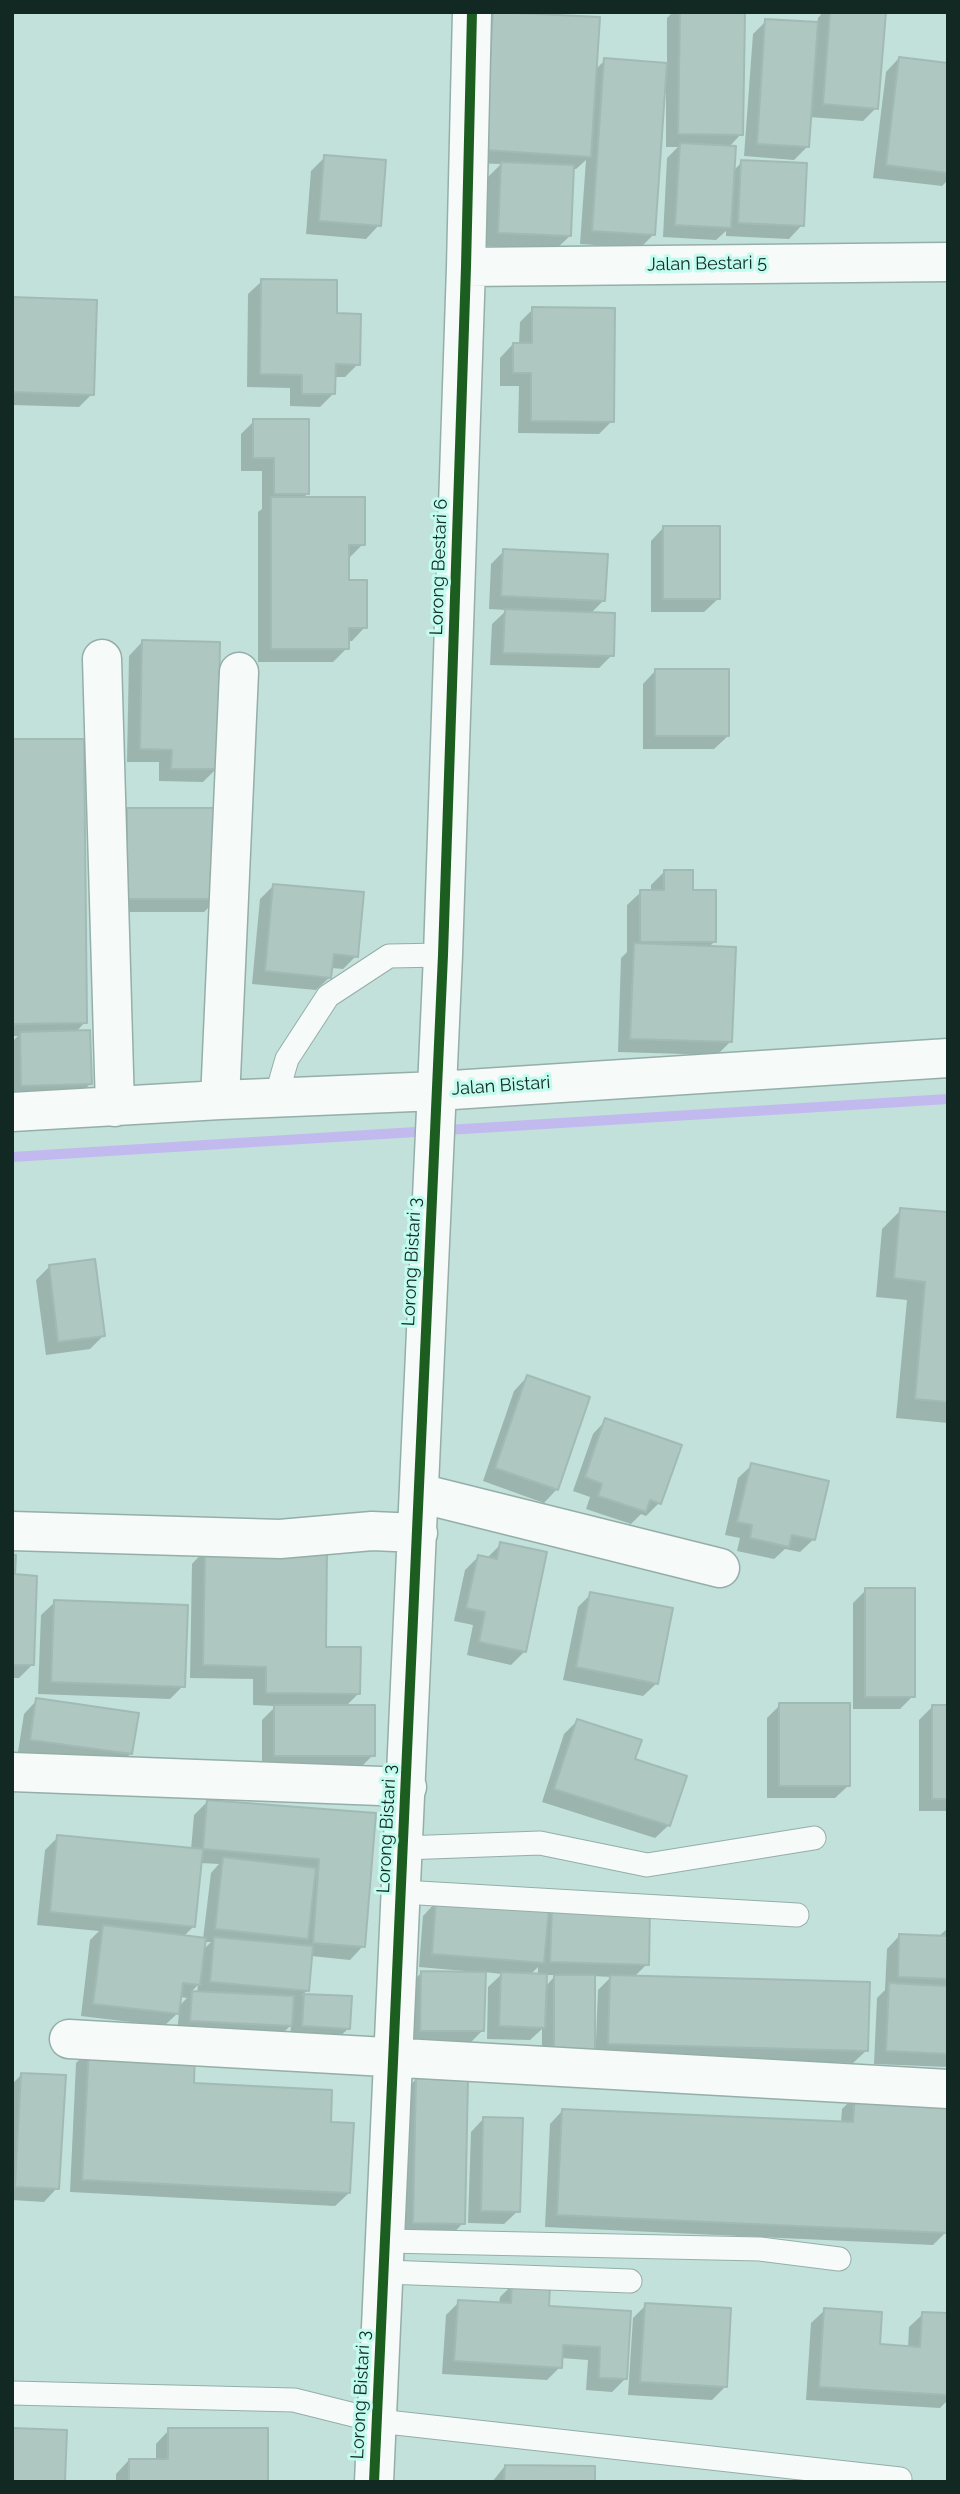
<!DOCTYPE html>
<style>
body{margin:0}
#map{position:relative;width:960px;height:2494px;overflow:hidden;background:#c2e1da;font-family:Raleway,sans-serif}
canvas{display:block}
.frame{position:absolute;inset:0;border:14px solid #112823;pointer-events:none}
</style>
<div id="map">
<canvas width="960" height="2494"></canvas>
<div class="frame"></div>
</div>
<script>
const g = document.querySelector('canvas').getContext('2d');
g.lineJoin = 'round';
function paint(path, color) {
  g.fillStyle = color;
  g.fill(path, 'evenodd');
}
function shape(rows) {
  const path = new Path2D();
  for (const r of rows) {
    path.moveTo(r[0], r[1]);
    for (let i = 2; i < r.length; i += 2) path.lineTo(r[i], r[i + 1]);
  }
  return path;
}
function strokePath(path, color, width, dash) {
  g.strokeStyle = color;
  g.lineWidth = width;
  g.lineCap = dash ? 'butt' : 'round';
  g.setLineDash(dash || []);
  g.stroke(path);
}
function drawText(font, color, halo, rows, align = 'center') {
  g.font = font + ' Raleway,sans-serif';
  g.lineWidth = 6;
  g.setLineDash([]);
  g.textBaseline = 'middle';
  g.strokeStyle = halo;
  g.fillStyle = color;
  for (const [text, x, y, turn = 0] of rows) {
    g.save();
    g.translate(x, y);
    g.rotate((+turn || 0) * Math.PI / 180);
    g.textAlign = isNaN(turn) ? turn : align;
    if (halo) g.strokeText(text, 0, 0);
    g.fillText(text, 0, 0);
    g.restore();
  }
}
paint(shape([
 [673,12,743,12,741,134,729,147,733,171,742,162,802,225,789,239,726,236,726,231,716,240,663,237,667,158,678,147,666,147,666,91,663,91,654,234,640,248,580,244,586,160,576,169,573,169,570,236,556,249,485,246,488,177,501,164,472,163,480,26,494,13,595,70,605,60,667,64,667,18],
 [823,12,885,12,876,108,863,121,809,117,807,147,794,160,744,156,753,34,766,21,817,24,818,18],
 [899,58,948,64,948,180,942,186,873,178,886,72],
 [325,157,379,225,366,239,306,234,311,171],
 [262,281,335,315,358,364,345,377,334,377,333,394,320,407,290,406,290,388,247,387,248,294],
 [12,299,92,394,79,407,12,405],
 [533,309,612,421,599,434,518,433,519,386,500,386,500,358,513,344,519,344,520,322],
 [254,421,307,494,302,499,363,544,350,557,347,557,347,581,365,627,352,641,347,641,347,648,333,662,258,662,258,512,262,509,262,471,241,471,241,434],
 [664,527,718,599,704,612,651,612,651,541],
 [504,551,604,600,590,614,612,655,599,668,490,665,492,624,507,610,489,609,491,564],
 [142,642,216,769,203,782,159,781,159,762,127,762,129,656],
 [656,670,728,736,714,749,643,749,643,684],
 [12,741,85,1022,75,1033,90,1084,77,1097,12,1099,12,1042,18,1036,12,1036],
 [128,810,218,898,204,912,114,912,114,823],
 [665,871,691,892,715,941,708,948,731,1041,717,1055,618,1052,621,958,627,952,627,905,641,892,651,892,651,885],
 [273,886,356,956,343,969,331,968,330,977,316,990,252,984,260,899],
 [901,1210,948,1214,948,1423,896,1418,907,1300,876,1297,882,1229],
 [49,1267,103,1336,90,1349,46,1355,36,1280],
 [527,1377,557,1489,544,1503,483,1481,514,1391],
 [606,1420,659,1503,646,1516,641,1514,631,1524,586,1509,590,1497,573,1491,593,1434],
 [752,1465,814,1539,800,1552,785,1549,774,1559,737,1551,740,1538,725,1535,738,1478],
 [501,1544,525,1651,511,1665,467,1655,473,1625,454,1621,465,1570,478,1557,488,1557],
 [205,1550,359,1693,346,1706,373,1755,360,1768,262,1768,262,1720,276,1706,253,1705,253,1679,190,1678,192,1564],
 [12,1557,13,1576,32,1665,19,1678,12,1678],
 [866,1590,913,1696,900,1709,853,1709,853,1603],
 [591,1594,657,1683,643,1696,563,1680,578,1607],
 [55,1602,183,1686,170,1699,38,1694,41,1615],
 [37,1700,131,1753,118,1767,18,1752,24,1714],
 [780,1705,849,1785,835,1798,767,1798,767,1718],
 [933,1706,948,1706,948,1811,919,1811,919,1720],
 [577,1721,633,1760,669,1825,655,1838,542,1802,564,1734],
 [207,1802,374,1815,363,1946,350,1960,311,1956,307,1991,302,1995,350,1998,349,2028,335,2041,290,2039,291,2025,277,2039,177,2034,179,2012,164,2026,81,2016,90,1940,99,1931,37,1925,45,1850,58,1837,191,1850,194,1815],
 [200,1863,219,1864,211,1873,203,1939,183,1937,194,1926],
 [204,1942,211,1942,203,1950],
 [198,1985,197,1993,191,1992],
 [180,1997,187,1998,179,2006],
 [436,1902,546,1916,553,1909,647,1964,633,1978,867,2050,853,2063,596,2057,596,2049,580,2065,542,2065,542,2029,530,2040,487,2039,488,1987,502,1974,484,1972,483,2030,469,2044,408,2043,408,1986,421,1973,465,1974,465,1971,419,1967,423,1916],
 [538,1967,538,1975,530,1975],
 [545,1975,556,1975,545,1987],
 [593,1976,611,1977,598,1990,596,2040,593,2040],
 [948,1928,948,2067,874,2064,877,1998,885,1990,887,1949,900,1935,938,1937],
 [89,2050,192,2085,329,2124,349,2193,335,2206,70,2192,76,2063],
 [21,2075,57,2188,44,2202,12,2200,12,2084],
 [417,2078,463,2223,450,2237,401,2235,404,2092],
 [855,2096,946,2232,933,2245,545,2227,550,2124,563,2110,841,2123,842,2109],
 [484,2118,518,2211,504,2224,468,2223,471,2132],
 [513,2284,547,2307,629,2312,625,2379,612,2392,586,2390,588,2360,561,2358,560,2367,547,2380,442,2374,446,2315,459,2302,499,2304,500,2297],
 [646,2305,725,2387,712,2400,628,2395,633,2318],
 [825,2310,878,2346,908,2348,909,2327,923,2314,948,2315,948,2400,940,2408,806,2400,811,2323],
 [169,2430,266,2482,116,2482,116,2474,129,2460,156,2460,156,2444],
 [505,2466,593,2482,492,2482]
]), '#0003');
strokePath(shape([
 [12,1157,948,1099]
]), '#c2b9ee', 10);
const building = shape([
 [493,12,600,17,591,157,484,150,493,12],
 [680,12,745,12,743,135,678,134,680,12],
 [830,12,886,12,878,109,823,104,830,12],
 [765,19,818,22,809,147,757,144,765,19],
 [899,57,948,63,948,173,886,165,899,57],
 [604,58,667,63,655,235,592,231,604,58],
 [680,143,736,146,731,228,675,225,680,143],
 [324,155,386,160,381,226,319,221,324,155],
 [741,160,807,163,804,226,738,223,741,160],
 [501,162,574,165,571,236,498,233,501,162],
 [261,279,337,280,337,313,361,314,360,365,336,364,335,394,302,394,302,375,260,374,261,279],
 [12,297,97,300,94,395,12,392,12,297],
 [532,307,615,308,614,422,531,421,531,373,513,373,513,343,532,343,532,307],
 [253,419,309,419,309,494,274,494,274,458,253,458,253,419],
 [271,497,365,497,365,545,349,545,349,580,367,580,367,628,349,628,349,649,271,649,271,497],
 [663,526,720,526,720,599,663,599,663,526],
 [503,549,608,554,605,601,501,596,503,549],
 [505,609,615,613,614,656,503,653,505,609],
 [142,640,220,642,218,769,171,769,172,750,140,749,142,640],
 [655,669,729,669,729,736,655,736,655,669],
 [12,739,84,739,87,1023,13,1024,12,739],
 [127,808,220,808,220,899,127,899,127,808],
 [664,870,693,870,693,890,716,890,716,942,640,942,640,890,664,890,664,870],
 [273,884,364,892,358,957,334,954,331,978,265,971,273,884],
 [634,943,736,947,732,1042,630,1039,634,943],
 [90,1030,92,1084,21,1086,20,1032,90,1030],
 [900,1208,948,1212,948,1402,915,1399,925,1282,894,1278,900,1208],
 [95,1259,105,1336,58,1342,49,1265,95,1259],
 [527,1375,590,1397,558,1490,495,1468,527,1375],
 [605,1418,682,1445,661,1504,650,1500,646,1512,598,1496,602,1484,585,1477,605,1418],
 [751,1463,829,1481,815,1540,792,1535,789,1547,750,1538,752,1525,737,1522,751,1463],
 [500,1542,547,1552,526,1652,479,1642,485,1612,466,1608,478,1555,497,1559,500,1542],
 [205,1549,327,1550,326,1647,361,1647,360,1694,266,1693,266,1667,203,1665,205,1549],
 [12,1555,16,1555,15,1574,37,1576,34,1665,12,1665,12,1555],
 [865,1588,915,1588,915,1697,865,1697,865,1588],
 [590,1592,673,1608,658,1684,576,1667,590,1592],
 [54,1600,188,1605,185,1687,51,1682,54,1600],
 [36,1698,139,1713,132,1754,30,1740,36,1698],
 [779,1703,850,1703,850,1786,779,1786,779,1703],
 [274,1705,375,1705,375,1756,274,1756,274,1705],
 [932,1705,948,1705,948,1799,932,1799,932,1705],
 [577,1719,642,1740,635,1759,687,1776,670,1826,554,1789,577,1719],
 [207,1800,376,1813,365,1947,313,1943,319,1859,203,1849,207,1800],
 [57,1835,203,1849,195,1927,50,1912,57,1835],
 [223,1857,316,1868,308,1939,215,1929,223,1857],
 [436,1900,549,1908,544,1963,432,1954,436,1900],
 [552,1907,650,1910,649,1965,550,1962,552,1907],
 [103,1925,206,1938,200,1985,183,1983,179,2014,93,2004,103,1925],
 [899,1934,948,1936,948,1979,898,1977,899,1934],
 [214,1937,313,1946,309,1991,210,1982,214,1937],
 [421,1971,486,1972,484,2031,420,2031,421,1971],
 [501,1972,547,1974,545,2028,499,2026,501,1972],
 [554,1975,595,1975,595,2053,554,2053,554,1975],
 [610,1975,870,1982,868,2051,608,2044,610,1975],
 [889,1983,948,1986,948,2054,886,2051,889,1983],
 [192,1991,294,1996,292,2026,190,2021,192,1991],
 [304,1994,352,1996,350,2029,302,2026,304,1994],
 [89,2048,195,2053,194,2083,332,2090,331,2122,354,2123,350,2193,82,2180,89,2048],
 [21,2073,66,2075,59,2189,15,2187,21,2073],
 [416,2077,468,2078,465,2224,413,2223,416,2077],
 [855,2094,948,2098,948,2233,557,2215,562,2109,853,2122,855,2094],
 [483,2117,523,2118,520,2212,481,2211,483,2117],
 [512,2282,550,2285,549,2306,631,2311,627,2379,599,2378,600,2347,563,2345,562,2368,454,2361,458,2300,511,2303,512,2282],
 [645,2303,731,2308,727,2387,640,2382,645,2303],
 [824,2308,882,2312,880,2344,920,2347,922,2312,948,2313,948,2395,819,2387,824,2308],
 [12,2428,67,2430,65,2482,12,2482,12,2428],
 [168,2428,268,2428,268,2482,129,2482,129,2459,168,2459,168,2428],
 [505,2465,595,2466,595,2482,504,2482,505,2465]
]);
paint(building, '#aec7c1');
strokePath(building, '#a2bab5', 2);
const lane = shape([
 [276,1097,287,1059,328,996,389,956,443,955],
 [403,1848,540,1843,647,1865,814,1838],
 [402,1892,797,1915],
 [386,2241,760,2249,839,2259],
 [385,2272,630,2281],
 [12,2393,294,2400,378,2421,900,2479]
]);
const street = shape([
 [466,267,948,262],
 [102,659,115,1107],
 [220,1100,239,672],
 [12,1112,220,1100,437,1091,948,1058],
 [419,1493,720,1568],
 [12,1531,280,1539,372,1531,418,1533],
 [12,1772,407,1787],
 [69,2039,948,2089],
 [374,2482,443,955,466,267,472,12]
]);
strokePath(lane, '#95aea8', 25);
strokePath(street, '#95aea8', 41);
strokePath(lane, '#f6faf9', 23);
strokePath(street, '#f6faf9', 38);
strokePath(shape([
 [374,2482,443,955,466,267,472,12]
]), '#1b5e20', 10);
drawText('18px', '#112823', '#c2fcee', [
 ["Jalan Bestari 5",707,264,-1],
 ["Lorong Bestari 6",439,567,-88],
 ["Jalan Bistari",501,1086,-4],
 ["Lorong Bistari 3",412,1262,-87],
 ["Lorong Bistari 3",387,1829,-87],
 ["Lorong Bistari 3",361,2395,-87]
]);
</script>
